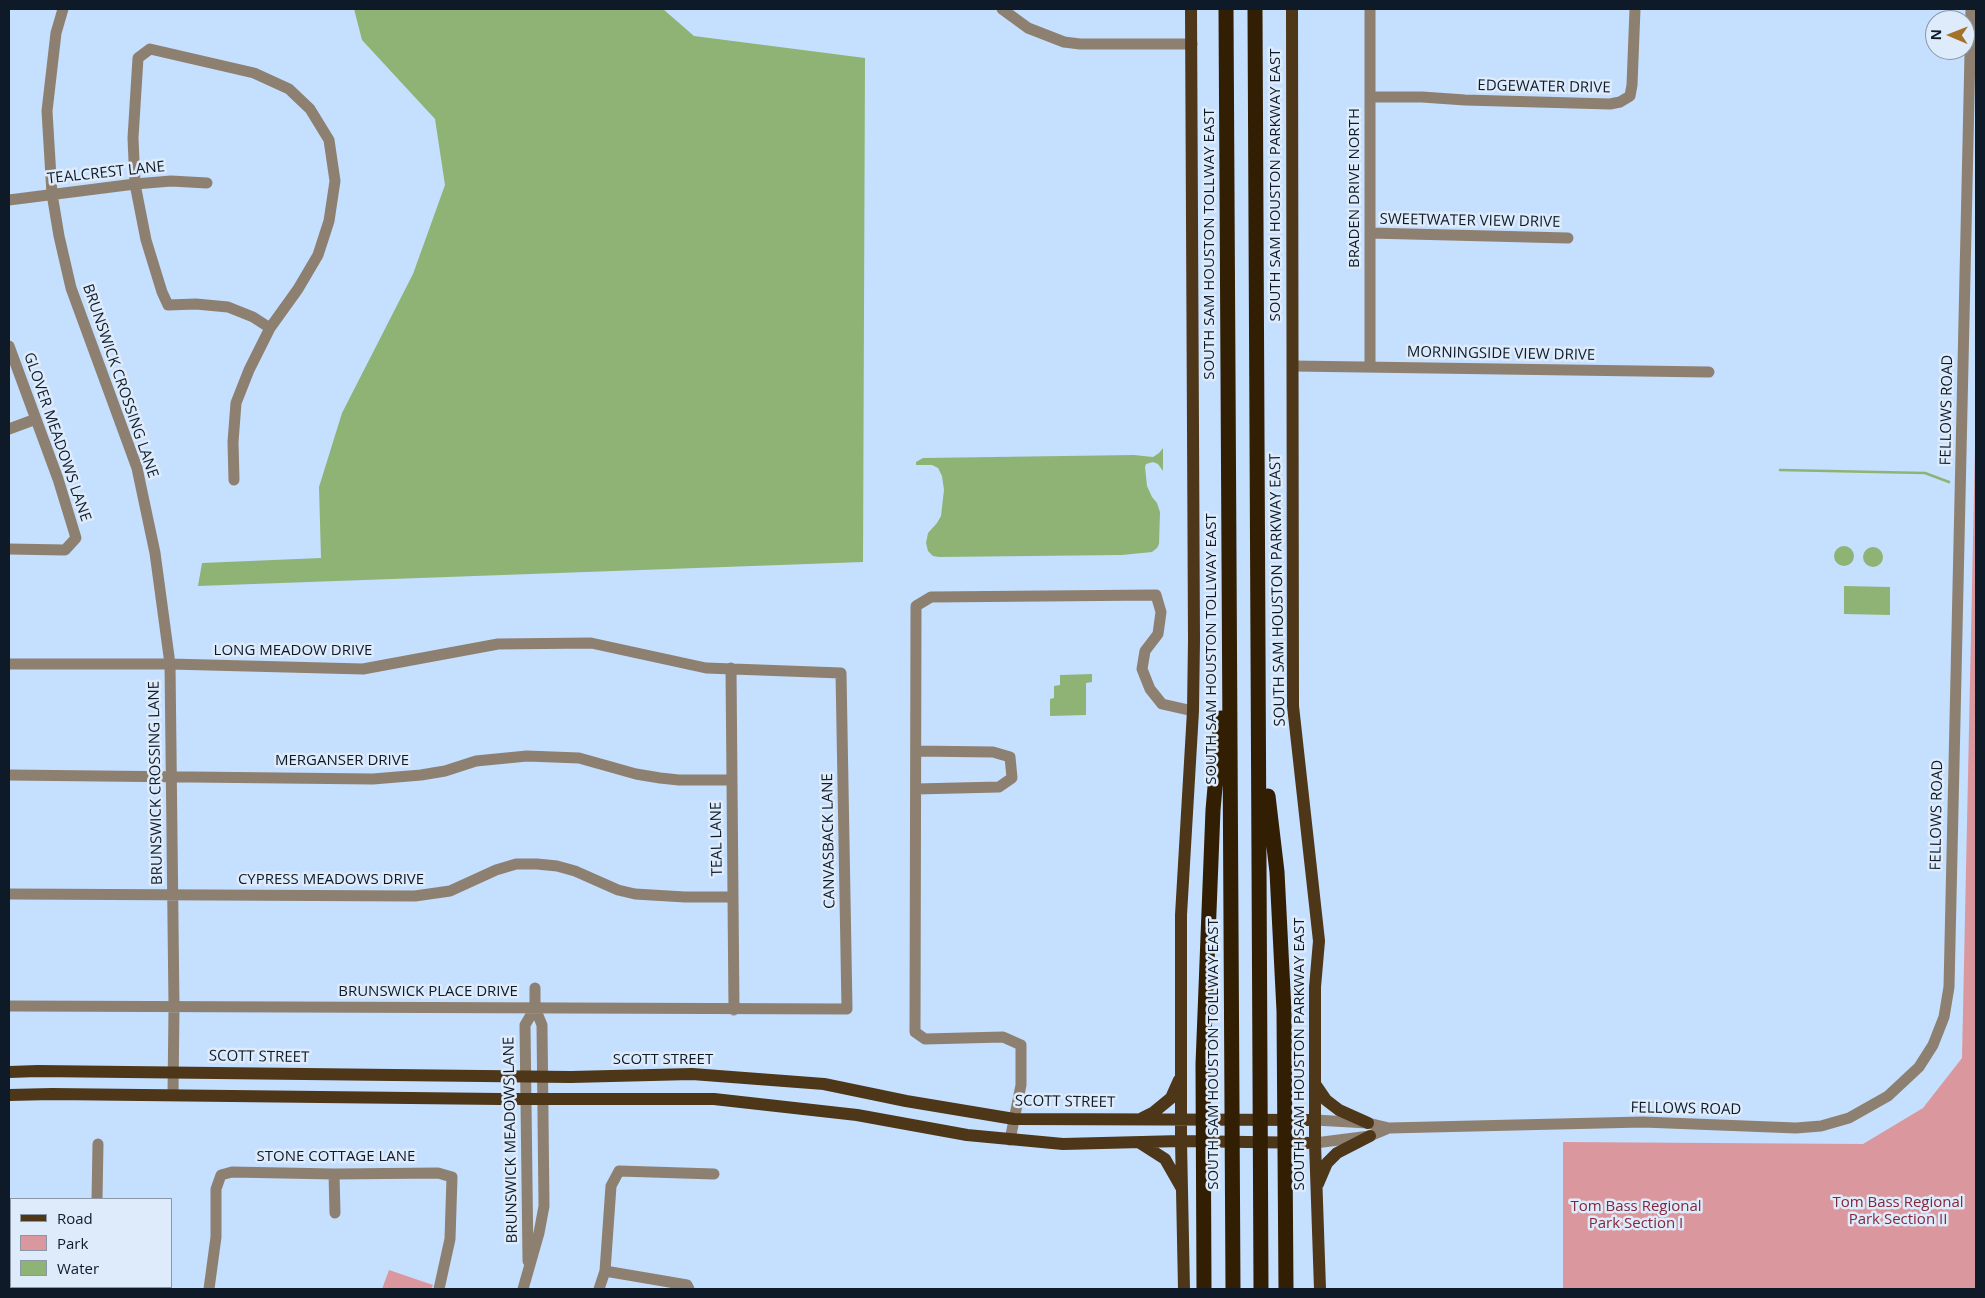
<!DOCTYPE html>
<style>
body{margin:0}
#map{position:relative;width:1985px;height:1298px;overflow:hidden;background:#c5dfff;font-family:"Open Sans",sans-serif}
canvas{display:block}
.frame{position:absolute;inset:0;border:10px solid #0e1a28;pointer-events:none}
.legend{position:absolute;left:10px;top:1198px;width:162px;height:90px;box-sizing:border-box;background:#deebfb;border:1px solid #8b97a7;margin:0;padding:6px 9px;list-style:none;font-size:15px;color:#0e1a28}
.legend li{display:flex;align-items:center;gap:10px;height:25px}
.legend b{width:25px;border:1px solid #8b97a7}
.north{position:absolute;left:1925px;top:10px;width:50px;height:50px;box-sizing:border-box;background:#deebfb;border:1px solid #8b97a7;border-radius:50%;rotate:271deg;font-size:14px;font-weight:700;line-height:20px;text-align:center;color:#0e1a28}
.north::after{content:'';display:block;margin:auto;width:18px;height:22px;background:#a47228;clip-path:polygon(50% 0,100% 100%,50% 72%,0 100%)}
</style>
<div id="map">
<canvas width="1985" height="1298"></canvas>
<div class="frame"></div>
<ul class="legend">
<li><b style="height:6px;background:#4d3718"></b>Road</li>
<li><b style="height:14px;background:#db979e"></b>Park</li>
<li><b style="height:14px;background:#8fb375"></b>Water</li>
</ul>
<div class="north">N</div>
</div>
<script>
const g = document.querySelector('canvas').getContext('2d');
g.lineJoin = 'round';
function paint(path, color) {
  g.fillStyle = color;
  g.fill(path, 'evenodd');
}
function shape(rows) {
  const path = new Path2D();
  for (const r of rows) {
    if (r.length === 3) {
      path.moveTo(r[0] + r[2], r[1]);
      path.arc(r[0], r[1], r[2], 0, 2 * Math.PI);
      continue;
    }
    path.moveTo(r[0], r[1]);
    for (let i = 2; i < r.length; i += 2) path.lineTo(r[i], r[i + 1]);
  }
  return path;
}
function strokePath(path, color, width, dash) {
  g.strokeStyle = color;
  g.lineWidth = width;
  g.lineCap = dash ? 'butt' : 'round';
  g.setLineDash(dash || []);
  g.stroke(path);
}
function drawText(font, color, halo, rows, align = 'center') {
  g.font = font + ' "Open Sans",sans-serif';
  g.lineWidth = 5;
  g.setLineDash([]);
  g.textBaseline = 'middle';
  g.strokeStyle = halo;
  g.fillStyle = color;
  for (const [text, x, y, turn = 0] of rows) {
    g.save();
    g.translate(x, y);
    g.rotate((+turn || 0) * Math.PI / 180);
    g.textAlign = isNaN(turn) ? turn : align;
    if (halo) g.strokeText(text, 0, 0);
    g.fillText(text, 0, 0);
    g.restore();
  }
}
paint(shape([
 [1976,399,1976,1289,1563,1289,1563,1142,1863,1144,1923,1108,1962,1058],
 [389,1270,433,1285,431,1289,382,1289]
]), '#db979e');
paint(shape([
 [354,9,663,9,694,36,865,58,863,562,198,586,202,563,321,558,319,487,342,413,413,274,445,185,435,119,362,40],
 [1163,448,1163,471,1158,464,1153,462,1146,464,1145,467,1147,486,1152,497,1157,503,1160,512,1159,544,1157,548,1152,552,1122,555,939,557,933,556,928,551,926,543,928,533,937,523,941,516,944,490,942,476,938,468,932,465,916,465,916,462,923,458,1134,455,1153,457,1159,453],
 [1844,556,10],
 [1873,557,10],
 [1844,586,1890,587,1890,615,1844,614],
 [1092,674,1092,682,1086,683,1086,715,1050,716,1050,699,1054,698,1054,686,1060,685,1060,675]
]), '#8fb375');
strokePath(shape([
 [1780,470,1925,473,1949,482]
]), '#8fb375', 2.5);
strokePath(shape([
 [63,9,56,33,47,111,52,194,59,236,71,288,137,468,155,553,170,664,174,1007,173,1095],
 [1002,9,1028,28,1064,42,1080,44,1192,44],
 [1370,97,1422,97,1465,100,1610,104,1620,102,1630,96,1632,85,1635,9],
 [9,200,135,184,171,181,207,183],
 [1370,233,1568,238],
 [9,346,58,479,76,538,65,550,9,549],
 [1293,366,1709,372],
 [1370,367,1370,9],
 [9,429,36,419],
 [234,480,233,442,236,403,249,370,270,328,298,289,318,255,329,221,335,181,329,140,310,109,289,89,254,73,150,49,138,58,133,138,135,184,146,240,162,292,168,305,196,304,228,307,253,317,270,328],
 [9,664,170,664,363,669,498,644,591,643,706,668,841,673,847,1009,9,1006],
 [731,668,734,1010],
 [9,775,373,779,421,775,445,771,476,761,527,756,579,758,636,774,660,778,679,780,731,780],
 [916,789,999,787,1012,778,1010,757,993,752,916,751],
 [9,894,415,896,450,891,496,870,516,864,537,864,557,866,575,871,618,890,635,894,685,897,732,897],
 [1315,1120,1368,1123,1389,1128,1643,1122,1796,1128,1821,1126,1849,1118,1888,1096,1919,1067,1933,1045,1944,1017,1949,987,1971,9],
 [1010,1140,1021,1085,1021,1045,1003,1037,925,1039,915,1032,916,606,931,597,1156,595,1161,612,1158,634,1145,651,1142,669,1150,689,1162,704,1193,711],
 [1315,1143,1370,1136,1389,1128],
 [334,1174,335,1213],
 [97,1199,98,1144],
 [528,1261,525,1025,535,1008],
 [605,1271,687,1285,689,1289],
 [131,1287,150,1289],
 [209,1289,216,1237,216,1189,221,1175,232,1172,334,1174,438,1173,452,1177,450,1239,439,1289],
 [523,1289,539,1233,544,1206,542,1025,535,1008,535,988],
 [599,1289,605,1271,611,1186,619,1171,714,1174]
]), '#8e8070', 11);
strokePath(shape([
 [1292,9,1293,706,1319,941,1315,987,1315,1143,1320,1289],
 [9,1072,38,1071,571,1077,692,1074,824,1084,906,1101,1014,1119,1315,1120],
 [1315,1084,1326,1100,1339,1110,1368,1123],
 [9,1095,52,1094,500,1099,714,1099,857,1115,967,1135,1063,1144,1181,1141,1315,1143],
 [1142,1118,1154,1112,1171,1098,1179,1080],
 [1140,1143,1165,1159,1181,1187],
 [1318,1184,1327,1163,1337,1153,1370,1136],
 [1184,1289,1181,1141,1181,915,1193,711,1194,640,1191,9]
]), '#4d3718', 12);
strokePath(shape([
 [1226,9,1233,1289],
 [1255,9,1261,1289],
 [1268,796,1277,872,1284,1011,1286,1289],
 [1204,1289,1203,1064,1213,810,1221,718]
]), '#321f03', 15);
drawText('15px', '#0e1a28', '#deebfb', [
 ["EDGEWATER DRIVE",1544,87,1],
 ["TEALCREST LANE",106,173,-6],
 ["SOUTH SAM HOUSTON PARKWAY EAST",1276,185,-90],
 ["BRADEN DRIVE NORTH",1355,188,-90],
 ["SWEETWATER VIEW DRIVE",1470,221,1],
 ["SOUTH SAM HOUSTON TOLLWAY EAST",1210,244,-90],
 ["MORNINGSIDE VIEW DRIVE",1501,354,1],
 ["BRUNSWICK CROSSING LANE",120,381,71],
 ["FELLOWS ROAD",1947,410,-89],
 ["GLOVER MEADOWS LANE",57,437,71],
 ["SOUTH SAM HOUSTON PARKWAY EAST",1278,590,-91],
 ["SOUTH SAM HOUSTON TOLLWAY EAST",1212,649,-90],
 ["LONG MEADOW DRIVE",293,651],
 ["MERGANSER DRIVE",342,761],
 ["BRUNSWICK CROSSING LANE",156,783,-91],
 ["FELLOWS ROAD",1937,815,-89],
 ["TEAL LANE",717,839,-91],
 ["CANVASBACK LANE",829,841,-91],
 ["CYPRESS MEADOWS DRIVE",331,880],
 ["BRUNSWICK PLACE DRIVE",428,992],
 ["SOUTH SAM HOUSTON TOLLWAY EAST",1214,1054,-90],
 ["SOUTH SAM HOUSTON PARKWAY EAST",1300,1054,-90],
 ["SCOTT STREET",259,1057,1],
 ["SCOTT STREET",663,1060],
 ["SCOTT STREET",1065,1102,1],
 ["FELLOWS ROAD",1686,1109,1],
 ["BRUNSWICK MEADOWS LANE",511,1140,-91],
 ["STONE COTTAGE LANE",336,1157]
]);
drawText('15px', '#83273a', '#deebfb', [
 ["Tom Bass Regional",1898,1203],
 ["Park Section II",1898,1220],
 ["Tom Bass Regional",1636,1207],
 ["Park Section I",1636,1224]
]);
</script>
